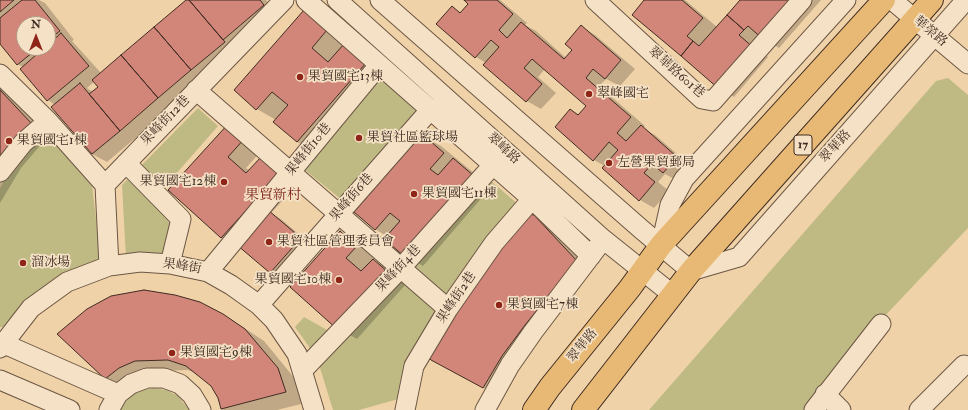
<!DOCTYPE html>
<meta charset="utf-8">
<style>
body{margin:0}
#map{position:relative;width:968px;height:410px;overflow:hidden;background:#f0d2a8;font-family:"IM FELL Double Pica",serif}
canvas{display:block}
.north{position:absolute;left:16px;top:16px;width:40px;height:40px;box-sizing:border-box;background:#f5e2c6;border:1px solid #ad9984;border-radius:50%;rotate:0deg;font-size:11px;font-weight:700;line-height:16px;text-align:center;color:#402c22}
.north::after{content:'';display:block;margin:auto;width:14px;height:18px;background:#8f2418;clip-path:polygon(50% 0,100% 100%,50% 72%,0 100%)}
</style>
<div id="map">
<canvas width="968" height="410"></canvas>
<div class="north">N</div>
</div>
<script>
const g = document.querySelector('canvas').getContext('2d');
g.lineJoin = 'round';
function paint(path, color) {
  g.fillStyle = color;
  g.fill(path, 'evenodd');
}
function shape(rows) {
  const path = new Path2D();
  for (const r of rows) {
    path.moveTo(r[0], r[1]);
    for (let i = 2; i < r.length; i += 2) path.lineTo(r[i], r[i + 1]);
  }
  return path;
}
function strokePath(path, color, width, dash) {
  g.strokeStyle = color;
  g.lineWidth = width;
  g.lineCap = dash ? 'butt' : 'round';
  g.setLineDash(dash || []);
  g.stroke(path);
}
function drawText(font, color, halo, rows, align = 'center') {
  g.font = font + ' "IM FELL Double Pica","Noto Serif TC",serif';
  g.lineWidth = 3.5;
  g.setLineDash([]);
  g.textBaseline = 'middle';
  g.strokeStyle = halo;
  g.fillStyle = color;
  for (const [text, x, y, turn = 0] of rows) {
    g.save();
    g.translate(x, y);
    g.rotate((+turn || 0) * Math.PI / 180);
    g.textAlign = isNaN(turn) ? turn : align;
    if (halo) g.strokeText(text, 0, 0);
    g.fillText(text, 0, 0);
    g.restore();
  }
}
paint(shape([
 [376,76,418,110,342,200,300,166],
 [948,78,968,95,968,228,881,320,807,410,649,410,936,81],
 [198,108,218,126,154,199,172,219,165,257,126,258,122,185],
 [44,131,92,185,101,261,26,301,3,327,0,327,0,188,8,173],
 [491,181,519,205,402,398,359,410,333,410,317,358,295,327,304,317,343,339],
 [154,388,167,390,178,396,189,410,120,410,130,396,142,390]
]), '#bfba84');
paint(shape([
 [0,0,39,0,45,3,74,40,72,41,101,73,187,0,266,0,278,14,238,51,107,162,92,154,55,105,48,100,21,69,23,67,17,64,0,42],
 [24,24,48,24,48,48,24,48],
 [95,81,99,87,93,92,87,88],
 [466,0,500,0,527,23,525,25,536,31,566,58,573,50,581,27,595,35,635,69,620,86,606,79,599,86,645,126,643,128,655,135,691,166,678,181,665,174,658,182,669,191,654,208,640,200,605,166,594,160,571,110,579,115,587,106,545,69,538,77,556,93,541,109,527,101,486,63,476,57,452,7,462,13,470,4],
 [646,0,685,0,717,27,741,0,821,0,779,48,765,39,753,44,768,57,734,97,720,89],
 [323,22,384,74,316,152,297,142,275,122,276,120,257,109,235,90],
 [0,84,49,135,21,168,0,203],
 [230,125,263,149,246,168,250,171,298,184,271,213,282,220,314,247,285,281,271,273,240,247,221,237],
 [422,136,441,146,491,187,423,266,404,255,388,237,375,229],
 [533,216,548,224,592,270,567,298,497,395,446,368],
 [340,233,358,243,375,257,373,260,391,270,406,284,357,339,339,329],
 [223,314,264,341,296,380,305,403,277,410,224,410,221,409,219,398,212,385,200,375,188,370,155,371,124,389,105,378,59,334]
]), '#0003');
const building = shape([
 [0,0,14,0,0,12,0,0],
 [22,0,35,0,60,31,48,40,48,24,24,24,24,48,38,48,17,65,0,44,0,18,22,0],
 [186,0,189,0,225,42,191,70,154,27,186,0],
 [189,0,260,0,264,5,223,40,189,0],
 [464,0,497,0,513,14,499,30,507,38,521,22,564,59,572,50,565,44,581,25,621,60,605,79,593,69,586,78,631,117,617,133,626,141,641,125,677,157,663,173,652,164,644,173,655,182,639,201,602,168,618,150,609,142,593,161,555,127,570,109,578,115,586,106,532,59,524,68,542,84,526,102,483,65,499,47,491,40,475,58,436,24,452,6,460,13,468,4,464,0],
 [644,0,682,0,703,18,687,36,693,41,681,56,632,15,644,0],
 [740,0,799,0,764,40,748,26,744,30,727,15,740,0],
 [304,10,327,30,312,48,328,62,344,44,366,63,297,142,273,122,288,105,272,92,256,110,234,90,304,10],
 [727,15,744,30,739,35,754,48,719,89,681,56,693,41,699,46,727,15],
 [154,27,191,70,158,98,121,55,154,27],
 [61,33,89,66,47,101,20,69,44,48,48,48,48,45,61,33],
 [121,55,158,98,120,131,89,94,98,87,92,80,121,55],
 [80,83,120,131,92,154,51,107,80,83],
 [0,90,32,124,0,161,0,90],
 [229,123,245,138,228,157,246,173,262,156,280,173,221,238,168,190,229,123],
 [422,134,444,153,430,169,438,175,453,158,474,176,404,256,384,239,400,221,390,213,375,230,354,212,422,134],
 [268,210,301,238,270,273,237,245,268,210],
 [529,214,534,215,578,262,553,290,525,325,502,356,483,388,431,360,427,356,498,247,529,214],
 [340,231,357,246,346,258,361,271,373,259,389,273,338,330,290,287,340,231],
 [144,290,175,295,200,302,223,314,245,329,278,368,286,392,221,409,218,398,211,386,186,366,168,360,135,361,119,368,105,379,57,334,87,309,111,296,144,290]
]);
paint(building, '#d28579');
strokePath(building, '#402c22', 1);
const minor = shape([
 [306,0,532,199,591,256],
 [337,0,603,239,673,295],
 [380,0,641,229,691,271,739,257,966,0],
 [595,0,702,99,713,101,802,0],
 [892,0,968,64],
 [0,74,48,121,105,185],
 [196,90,448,309],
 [126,163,181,219,170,264],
 [0,172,23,143,48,121],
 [661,245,670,205,684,179,846,0],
 [109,266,105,185,284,0],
 [208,272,379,65],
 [259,305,431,109],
 [0,342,118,394],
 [0,348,31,308,67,282,109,266,140,262,170,264,208,272,231,285,259,305,274,320,297,354,314,410],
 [303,370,400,269,493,165],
 [0,380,70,410],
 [825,394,841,410],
 [109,410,118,394,131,384,147,378,164,378,180,384,192,395,201,410],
 [405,410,414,366,448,309,494,243,532,199],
 [485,410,510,365,533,332,599,245],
 [814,410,881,324],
 [919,410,964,365]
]);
const major = shape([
 [534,410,550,387,630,288,661,245,884,0],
 [583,410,691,271,932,0]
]);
strokePath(minor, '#6c5644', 21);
strokePath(major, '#402c22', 24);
strokePath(minor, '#f5e2c6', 19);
strokePath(major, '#e8b974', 22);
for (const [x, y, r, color] of [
 [300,77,4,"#8f2418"],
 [589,94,4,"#8f2418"],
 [359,138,4,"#8f2418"],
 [9,141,4,"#8f2418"],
 [609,163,4,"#8f2418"],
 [224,182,4,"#8f2418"],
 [414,194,4,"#8f2418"],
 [269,242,4,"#8f2418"],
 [23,263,4,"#8f2418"],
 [339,280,4,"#8f2418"],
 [499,305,4,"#8f2418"],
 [172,353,4,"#8f2418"]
]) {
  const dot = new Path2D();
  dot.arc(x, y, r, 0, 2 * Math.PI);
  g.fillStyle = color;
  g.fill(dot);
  strokePath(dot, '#f5e2c6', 1.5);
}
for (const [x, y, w] of [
 [803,145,18]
]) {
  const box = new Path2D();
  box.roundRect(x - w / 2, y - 10, w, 20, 3);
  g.fillStyle = '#f5e2c6';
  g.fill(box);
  strokePath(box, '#402c22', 1);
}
drawText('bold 12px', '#402c22', null, [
 ["17",803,145]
]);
drawText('13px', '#402c22', '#f5e2c6', [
 ["華榮路",930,32,40],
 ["翠華路601巷",676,73,41],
 ["果峰街12巷",166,121,-46],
 ["翠華路",836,147,-48],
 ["翠峰路",503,149,42],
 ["果峰街10巷",309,150,-51],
 ["果峰街6巷",352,198,-49],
 ["果峰街",182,267,9],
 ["果峰街4巷",399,269,-47],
 ["果峰街2巷",457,298,-56],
 ["翠華路",583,346,-51]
]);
drawText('13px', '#402c22', '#f5e2c6', [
 ["果貿國宅13棟",308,77],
 ["翠峰國宅",597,94],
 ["果貿社區籃球場",367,138],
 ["果貿國宅1棟",17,141],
 ["左營果貿郵局",617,163],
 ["果貿國宅12棟",216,182,"right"],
 ["果貿國宅11棟",422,194],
 ["果貿社區管理委員會",277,242],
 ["溜冰場",31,263],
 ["果貿國宅10棟",331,280,"right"],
 ["果貿國宅7棟",507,305],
 ["果貿國宅9棟",180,353]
], 'left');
drawText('14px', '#7a1f14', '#f5e2c6', [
 ["果貿新村",273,196]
]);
</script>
